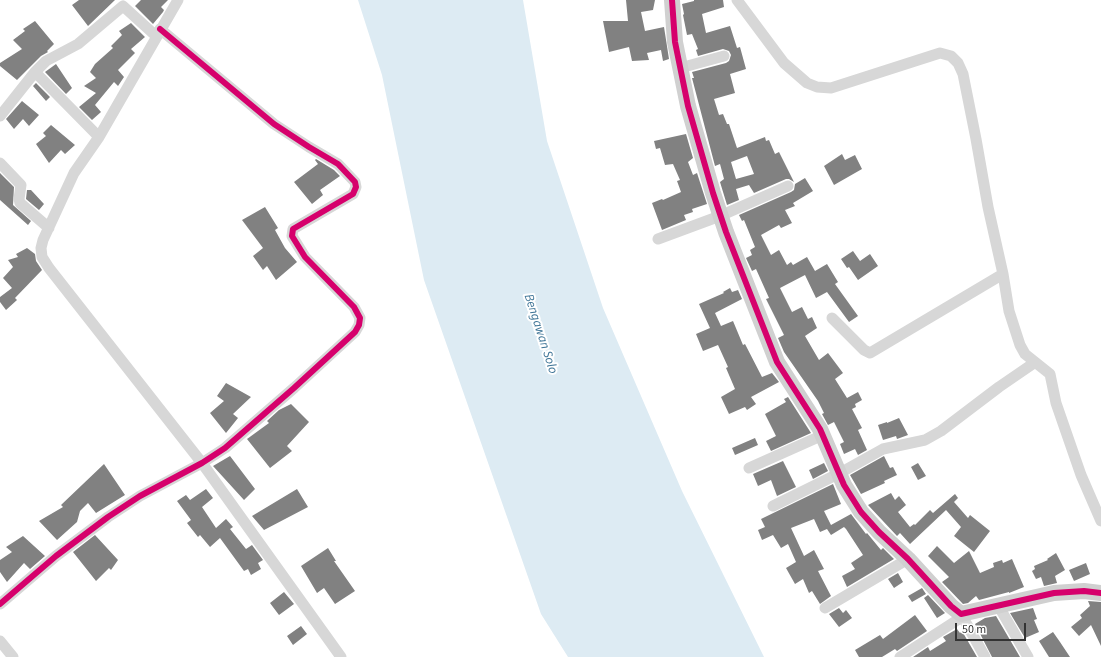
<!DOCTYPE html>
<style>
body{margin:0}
#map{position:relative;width:1101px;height:657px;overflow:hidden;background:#fff;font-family:"Source Sans 3",sans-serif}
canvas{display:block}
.scale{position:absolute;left:955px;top:623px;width:71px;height:18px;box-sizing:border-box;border:2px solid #333;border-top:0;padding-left:5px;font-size:12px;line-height:14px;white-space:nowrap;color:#333;-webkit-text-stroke:3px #fff;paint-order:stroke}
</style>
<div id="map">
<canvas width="1101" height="657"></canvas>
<div class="scale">50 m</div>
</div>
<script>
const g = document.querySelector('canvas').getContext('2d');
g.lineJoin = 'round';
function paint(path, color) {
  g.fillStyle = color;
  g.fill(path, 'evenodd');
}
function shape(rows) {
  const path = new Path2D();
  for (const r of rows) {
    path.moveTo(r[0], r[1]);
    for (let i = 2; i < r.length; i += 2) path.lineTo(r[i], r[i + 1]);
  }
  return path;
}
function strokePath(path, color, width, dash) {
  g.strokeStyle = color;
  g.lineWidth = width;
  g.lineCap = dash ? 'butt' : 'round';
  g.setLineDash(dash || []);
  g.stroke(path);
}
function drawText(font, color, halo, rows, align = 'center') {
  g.font = font + ' "Source Sans 3",sans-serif';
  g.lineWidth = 4;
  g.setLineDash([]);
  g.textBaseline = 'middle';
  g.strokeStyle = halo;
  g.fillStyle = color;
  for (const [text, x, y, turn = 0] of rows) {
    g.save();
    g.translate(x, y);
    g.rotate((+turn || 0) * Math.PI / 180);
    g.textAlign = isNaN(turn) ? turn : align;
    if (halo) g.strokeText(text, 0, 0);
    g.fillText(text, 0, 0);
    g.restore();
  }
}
paint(shape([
 [358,0,523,0,547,141,603,308,682,491,764,657,568,657,541,614,424,280,382,75]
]), '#ddebf3');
paint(shape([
 [79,0,115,0,88,26,72,5],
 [141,0,168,0,161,7,164,10,163,12,153,24,135,6],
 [626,0,655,0,653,10,641,12,645,31,664,27,669,59,663,61,661,50,647,53,649,60,632,61,629,47,609,52,603,21,628,21],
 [694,0,723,0,724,7,702,14,706,33,730,26,737,48,740,47,746,69,730,74,735,93,714,99,719,115,723,114,727,124,729,124,737,148,765,137,766,141,769,140,775,154,779,152,794,182,789,179,786,179,754,193,749,185,736,189,739,200,727,205,720,182,724,179,720,164,715,166,692,78,694,78,692,72,726,63,729,61,731,55,729,51,723,49,698,56,696,50,698,49,692,34,687,35,683,15,684,14,682,4,694,1],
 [747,156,754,174,736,179,731,162],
 [35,21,54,44,47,51,48,52,41,56,17,80,0,66,0,63,22,49,13,40,25,31,23,29],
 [131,23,145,37,131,49,135,53,118,70,124,77,118,86,114,82,95,105,101,112,92,120,79,107,96,93,84,86,96,78,90,72,95,64,113,48,111,46,122,35,119,31],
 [56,64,72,88,66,94,45,72],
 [36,83,50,97,46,101,33,86],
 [22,101,39,115,29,126,23,119,14,129,6,119],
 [51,125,75,145,65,154,61,150,49,163,36,144,46,136,43,133],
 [686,134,693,158,688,162,693,175,697,173,707,204,692,209,693,212,684,215,686,220,662,230,652,203,662,199,663,200,681,192,677,181,680,180,673,164,665,165,660,148,656,149,654,141],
 [842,154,845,160,855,155,862,169,834,185,824,166],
 [316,159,334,170,340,176,320,190,323,195,312,204,294,182,318,164,315,160],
 [0,173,14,187,13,205,31,221,28,225,0,200],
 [805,178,813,191,793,203,795,206,785,210,792,223,781,228,779,225,761,235,771,255,779,250,787,265,791,262,793,265,807,257,815,271,827,264,838,282,835,284,858,316,849,322,827,292,816,298,805,275,780,288,792,312,802,307,808,319,812,317,817,328,805,336,819,360,828,353,843,373,835,379,847,398,858,392,862,400,855,404,856,407,852,409,862,428,858,430,867,450,858,455,855,449,844,454,840,444,844,442,834,422,828,425,822,414,824,413,818,401,784,352,778,338,784,335,766,299,769,298,756,269,752,271,746,258,752,255,750,250,755,247,744,220,742,221,739,215,791,192,794,190,795,184],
 [27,190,31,190,44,204,39,210,26,199],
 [265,207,278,228,275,230,285,248,297,262,276,280,267,266,263,270,253,256,263,248,242,220],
 [27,248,35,254,36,261,42,270,15,298,17,300,6,310,0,302,0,297,12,288,3,278,13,267,8,260,18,257,16,254],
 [853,251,860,261,870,254,878,266,858,280,849,267,847,268,841,259],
 [730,288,732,292,738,290,742,299,715,313,721,326,733,321,743,345,745,344,762,377,772,373,779,382,751,397,756,404,747,410,745,407,729,414,721,397,735,389,726,368,728,367,718,345,703,351,696,334,710,328,699,304,724,293,723,292],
 [226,383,251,397,233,414,238,418,226,433,210,413,224,401,217,396],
 [788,397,811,433,771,451,766,441,776,436,765,414,786,402,784,399],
 [291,404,309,422,287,446,292,451,270,468,247,439,269,423,267,421,279,410],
 [899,418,908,435,897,439,896,436,883,440,878,425,887,422,887,423],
 [755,438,758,445,735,455,732,448],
 [230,456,255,489,244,500,213,466],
 [884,456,890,468,893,467,897,475,884,481,885,483,861,494,850,475],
 [783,461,796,487,777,496,771,480,758,486,753,474],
 [824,463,828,471,813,479,809,470],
 [918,463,926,476,918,480,911,467],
 [104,464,125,495,96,513,88,503,80,511,77,522,57,540,39,521,63,507,61,505],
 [833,484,841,504,824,511,831,525,851,514,866,534,867,533,881,550,883,548,894,559,847,587,842,576,855,569,851,563,863,555,846,529,844,527,831,535,827,529,820,532,814,519,791,528,804,556,814,550,824,569,818,571,831,596,820,604,812,591,809,593,803,579,795,584,786,568,796,562,788,544,781,548,773,535,762,540,758,530,765,527,761,519],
 [206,489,213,498,202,507,216,528,226,519,233,527,230,529,246,549,252,545,263,560,258,563,261,569,251,575,248,569,244,571,220,538,210,547,200,535,198,537,187,523,191,520,177,501,186,495,190,500],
 [297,489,308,507,264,530,252,516],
 [891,493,895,500,899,496,906,505,898,512,910,527,914,524,915,525,930,510,933,513,955,494,958,498,954,502,968,518,970,515,990,531,974,552,954,536,961,527,946,510,910,544,900,533,897,536,868,505],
 [95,535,118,560,111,570,109,568,96,581,73,552],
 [23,536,45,556,30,569,24,563,7,582,0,572,0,560,12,552,6,547],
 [937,546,954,563,969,551,980,573,994,567,993,563,1002,560,1003,563,1012,559,1024,587,1009,593,1009,592,979,600,976,596,968,603,963,604,942,582,949,577,928,556],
 [328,548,336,561,334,561,355,591,335,604,324,588,317,593,301,566],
 [1056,553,1065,570,1055,576,1057,583,1044,586,1041,577,1036,579,1032,571,1035,569,1034,566,1048,560,1047,559],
 [1086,563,1090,574,1074,581,1069,570],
 [898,573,903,582,894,588,888,579],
 [922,588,926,594,912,602,908,596],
 [284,592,294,604,279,615,270,603],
 [928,595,944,612,945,613,937,618,924,598],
 [1088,601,1101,602,1101,646,1091,625,1079,636,1071,627,1082,618,1080,615,1090,606],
 [839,608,843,613,846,610,852,618,839,627,829,614],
 [1033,608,1037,619,1034,620,1039,632,1025,638,1010,613],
 [915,615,927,631,897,651,895,649,882,657,859,657,855,650,880,635,883,639],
 [996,616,1020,657,992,657,975,624,985,618],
 [301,626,307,634,293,645,287,636],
 [957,629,960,633,962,631,977,657,913,657,928,647,930,651,946,641,943,637],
 [1053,632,1060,642,1070,657,1049,657,1039,641]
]), '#818181');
strokePath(shape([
 [178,0,99,137,74,173,43,240,41,248,42,257,49,268,202,463,341,657],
 [737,0,784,63,807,83,817,87,831,88,940,53,951,56,958,63,963,74,976,139,988,207,1003,274,1009,311,1020,345,1025,354,1050,374,1056,403,1081,475,1101,521],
 [680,68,724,56],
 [35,72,99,137],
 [0,116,35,72,46,61,78,44,123,6,156,36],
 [0,163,21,185,19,199,20,203,49,228],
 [658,239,720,216,788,186],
 [832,318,864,350,870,353,1003,274],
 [749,468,823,435],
 [773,506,840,473,883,449,925,440,941,431,999,387,1034,363],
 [0,604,56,556,108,517,140,496,202,463,225,448,294,388,355,332,359,325,360,318,354,307,305,257,292,236,293,229,353,194,356,187,355,182,338,164,309,147,274,124,160,29],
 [998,605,1028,657],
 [825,608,908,559],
 [961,614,985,657],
 [0,641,13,657],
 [900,657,962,617]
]), '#d7d7d7', 11);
strokePath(shape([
 [672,0,675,42,688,106,713,193,726,232,777,362,820,429,844,485,861,512,879,532,908,559,951,606,961,614,1054,593,1084,591,1101,593]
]), '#d0d0d0', 16);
strokePath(shape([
 [672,0,675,42,688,106,713,193,726,232,777,362,820,429,844,485,861,512,879,532,908,559,951,606,961,614,1054,593,1084,591,1101,593],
 [0,604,56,556,108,517,140,496,202,463,225,448,294,388,355,332,359,325,360,318,354,307,305,257,292,236,293,229,353,194,356,187,355,182,338,164,309,147,274,124,160,29]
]), '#d6006c', 6);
drawText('italic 13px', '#3f7597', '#fff', [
 ["Bengawan Solo",540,334,72]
]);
</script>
